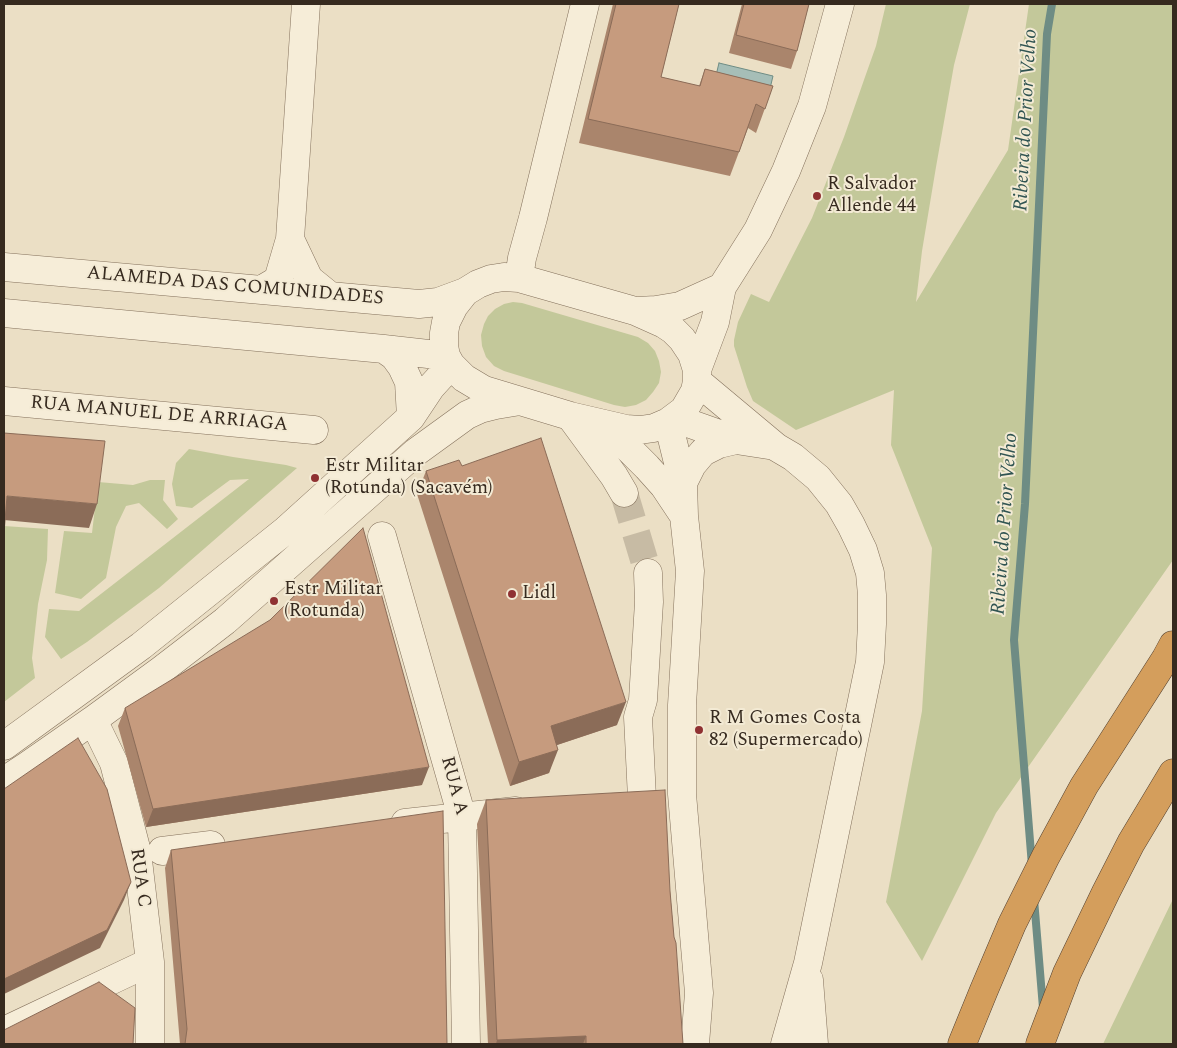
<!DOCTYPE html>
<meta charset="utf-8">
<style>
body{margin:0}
#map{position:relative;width:1177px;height:1048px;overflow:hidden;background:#ebdfc5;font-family:Spectral,serif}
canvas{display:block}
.frame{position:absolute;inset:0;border:5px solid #362a1f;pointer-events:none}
</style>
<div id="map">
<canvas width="1177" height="1048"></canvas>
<div class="frame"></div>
</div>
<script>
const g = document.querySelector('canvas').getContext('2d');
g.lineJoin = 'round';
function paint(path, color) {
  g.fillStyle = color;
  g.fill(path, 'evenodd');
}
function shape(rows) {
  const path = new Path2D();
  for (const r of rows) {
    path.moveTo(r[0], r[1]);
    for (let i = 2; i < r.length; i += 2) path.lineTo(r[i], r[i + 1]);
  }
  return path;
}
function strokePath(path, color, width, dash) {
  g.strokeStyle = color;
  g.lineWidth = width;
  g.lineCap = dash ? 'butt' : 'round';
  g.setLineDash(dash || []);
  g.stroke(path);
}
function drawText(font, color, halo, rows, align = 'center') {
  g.font = font + ' Spectral,serif';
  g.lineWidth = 4;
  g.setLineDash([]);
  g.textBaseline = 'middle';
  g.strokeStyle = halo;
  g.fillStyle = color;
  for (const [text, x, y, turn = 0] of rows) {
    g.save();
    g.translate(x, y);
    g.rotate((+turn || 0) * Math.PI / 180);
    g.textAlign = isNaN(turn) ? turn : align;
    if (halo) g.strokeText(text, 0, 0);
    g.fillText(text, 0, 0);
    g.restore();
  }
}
paint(shape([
 [886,4,970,4,954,65,936,167,922,251,916,302,1008,150,1029,4,1173,4,1173,560,996,813,922,961,886,902,922,711,932,548,891,445,894,390,796,430,753,401,747,387,734,346,734,340,738,322,751,294,769,302,812,218,844,137,865,77,876,46],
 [513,302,522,303,638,337,648,343,655,351,659,361,661,372,659,383,653,392,646,400,636,405,625,407,614,405,504,371,494,366,486,357,482,346,481,335,484,324,488,316,495,309,504,304],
 [189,449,233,457,286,465,297,468,159,588,87,642,61,659,45,637,49,609,79,611,249,479,230,480,192,508,176,506,172,484,176,463],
 [150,480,165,480,163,500,178,519,167,529,139,503,126,506,116,527,106,578,81,599,55,593,64,531,92,533,98,482,133,485],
 [4,526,48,529,47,560,38,604,32,658,35,678,4,702],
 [1173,899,1173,1044,1103,1044]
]), '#c3c89a');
const water = shape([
 [719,63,773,76,767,101,713,88,719,63]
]);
paint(water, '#a6beb7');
strokePath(water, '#6e8c84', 1);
strokePath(shape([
 [1032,866,1014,640,1025,504,1047,34,1052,4],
 [1034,899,1043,1008]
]), '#6e8c84', 8);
strokePath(shape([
 [624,493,648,573]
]), '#c7bba4', 28, [28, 14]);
const minor = shape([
 [290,239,309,279,330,296],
 [4,267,419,304,438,302,465,292],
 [504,277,519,278,635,311,664,324,673,330,682,339,692,354,697,370,697,381,695,391,684,410,668,422,654,428,640,430,626,429,570,416,484,390,464,378,451,365,446,356,444,346,444,333,446,322,454,306,465,292,478,284,491,279,504,277],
 [519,278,522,258,533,218,585,4],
 [261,290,278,280,290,239,306,4],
 [638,311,656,310,680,306,722,287],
 [4,313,384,349,446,356],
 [384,349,394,356,402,367,409,382,411,417],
 [697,370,715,322,722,287,758,230,786,171,812,106,840,4],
 [697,381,776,447,793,457,818,478,839,504,851,525,863,550,870,573,872,595,872,624,870,662,808,963,785,1044],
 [4,401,314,430],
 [570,416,614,476,624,493],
 [674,418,736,440,775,446],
 [668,422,683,483,684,516,690,571,682,705,682,794,699,993,695,1044],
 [605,425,647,467,664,486,684,516],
 [683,483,692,465,703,452,719,444,736,440],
 [382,536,462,817,466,1044],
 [93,720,114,763,137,852,150,962,150,1044],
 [4,746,141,646,286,530,411,417,431,387,451,365],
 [4,781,27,766,93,720,160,671,225,621,416,452,467,415,480,409,496,405,520,401],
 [642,798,638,717,643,700,649,602,648,573],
 [405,823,516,811],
 [162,851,211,845],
 [809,980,814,1044],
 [4,1031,150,962]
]);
const highway = shape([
 [962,1044,984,990,1012,924,1046,856,1084,786,1166,658,1173,645],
 [1040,1044,1067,973,1106,892,1131,843,1173,773]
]);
strokePath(minor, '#84715c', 29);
strokePath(highway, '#534030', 29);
strokePath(minor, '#f6edd8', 28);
strokePath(highway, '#d49e5c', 28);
paint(shape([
 [613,4,679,4,661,77,699,86,705,69,773,86,756,133,748,128,730,176,579,143],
 [742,4,809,4,797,51,791,69,729,53],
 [462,466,617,725,557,745,549,773,510,786,417,494,426,471],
 [125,708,422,785,146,827,118,726],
 [486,800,670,891,683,1044,488,1044,477,824],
 [171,850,447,1044,180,1044,165,868]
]), '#aa856c');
paint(shape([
 [7,496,97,504,89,528,4,520],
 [626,702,617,725,542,750,551,726],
 [558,750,549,773,510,786,519,762],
 [429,767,422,785,146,827,153,809],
 [131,882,124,900,100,948,4,994,4,979],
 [586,1036,583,1044,496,1044,497,1040]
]), '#8b6c58');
const building = shape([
 [616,4,679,4,661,77,700,86,705,69,773,86,765,109,756,104,739,152,588,119,616,4],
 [744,4,809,4,797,51,736,35,744,4],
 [4,433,105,441,97,504,7,496,4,533,4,433],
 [541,438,626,702,551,726,558,750,519,762,426,471,459,460,462,466,541,438],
 [363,528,429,767,153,809,125,708,270,620,363,528],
 [78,738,107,789,131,882,107,930,4,979,4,789,78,738],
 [665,790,670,891,674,937,676,943,683,1044,586,1044,586,1036,497,1040,486,800,665,790],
 [443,811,447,1044,185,1044,187,1029,171,850,443,811],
 [99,982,135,1008,133,1044,4,1044,4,1030,99,982]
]);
paint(building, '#c69b7e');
strokePath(building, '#8b6c58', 1);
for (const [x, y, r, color] of [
 [817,196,5,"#8f3132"],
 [315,478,5,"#8f3132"],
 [512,594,5,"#8f3132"],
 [274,601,5,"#8f3132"],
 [699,730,5,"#8f3132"]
]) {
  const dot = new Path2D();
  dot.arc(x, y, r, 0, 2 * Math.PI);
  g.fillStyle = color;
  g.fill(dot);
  strokePath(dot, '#f3ead4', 2);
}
drawText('19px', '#362a1f', '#f3ead4', [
 ["R Salvador",827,185],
 ["Allende 44",827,207],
 ["Estr Militar",325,467],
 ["(Rotunda) (Sacavém)",325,489],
 ["Estr Militar",284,590],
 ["(Rotunda)",284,612],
 ["Lidl",522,594],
 ["R M Gomes Costa",709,719],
 ["82 (Supermercado)",709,741]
], 'left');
drawText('19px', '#362a1f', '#f3ead4', [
 ["ALAMEDA DAS COMUNIDADES",235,287,5],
 ["RUA MANUEL DE ARRIAGA",159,415,5],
 ["RUA A",453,786,75],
 ["RUA C",139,878,82]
]);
drawText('italic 20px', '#305452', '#f3ead4', [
 ["Ribeira do Prior Velho",1027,120,-87],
 ["Ribeira do Prior Velho",1006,524,-86]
]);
</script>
